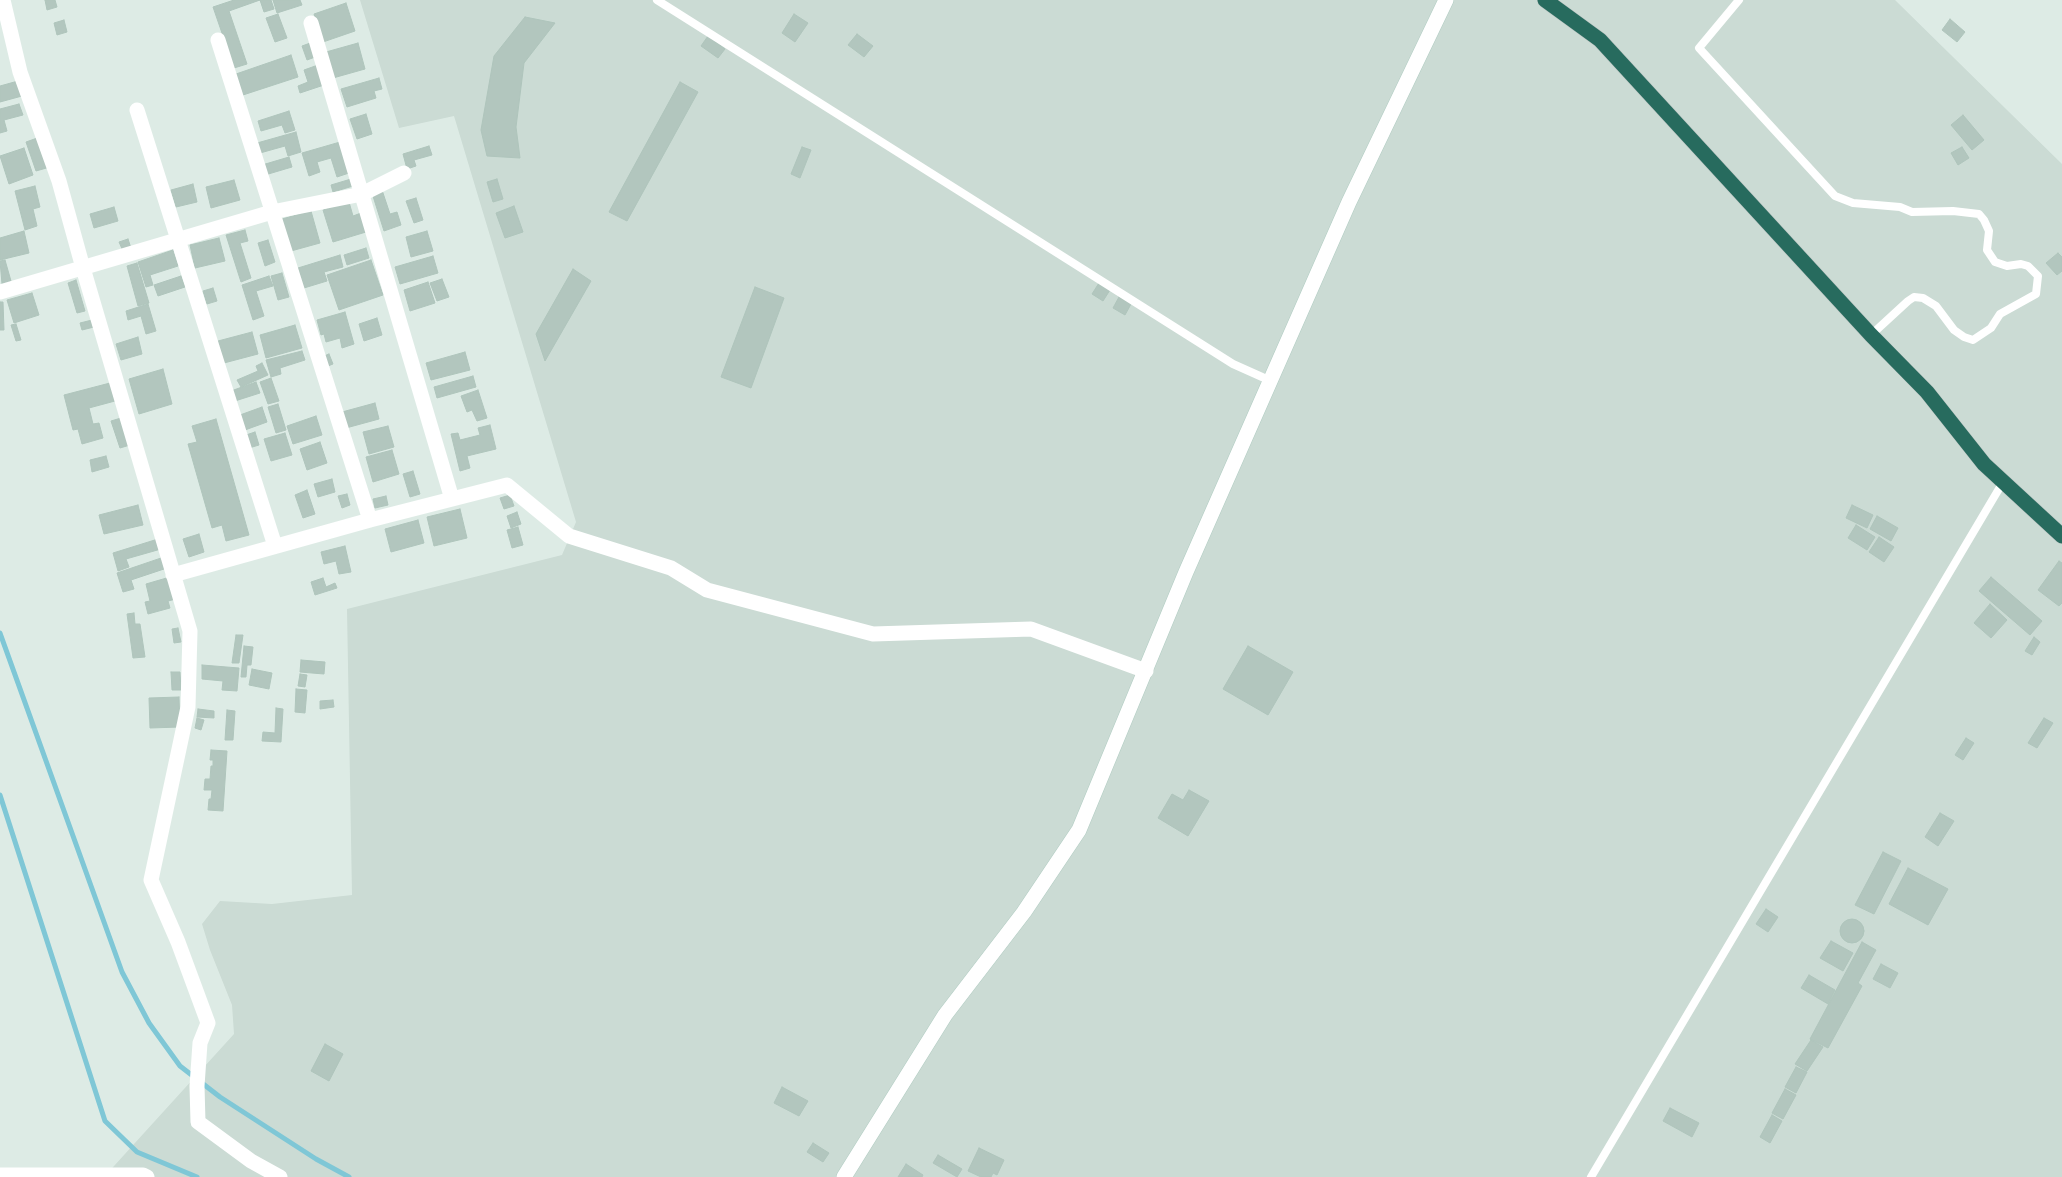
<!DOCTYPE html>
<style>
body{margin:0}
canvas{display:block;background:#ddebe5}
</style>
<canvas width="2062" height="1177"></canvas>
<script>
const g = document.querySelector('canvas').getContext('2d');
g.lineJoin = 'round';
function paint(path, color) {
  g.fillStyle = color;
  g.fill(path, 'evenodd');
}
function shape(rows) {
  const path = new Path2D();
  for (const r of rows) {
    if (r.length === 3) {
      path.moveTo(r[0] + r[2], r[1]);
      path.arc(r[0], r[1], r[2], 0, 2 * Math.PI);
      continue;
    }
    path.moveTo(r[0], r[1]);
    for (let i = 2; i < r.length; i += 2) path.lineTo(r[i], r[i + 1]);
  }
  return path;
}
function strokePath(path, color, width, dash) {
  g.strokeStyle = color;
  g.lineWidth = width;
  g.lineCap = dash ? 'butt' : 'round';
  g.setLineDash(dash || []);
  g.stroke(path);
}
paint(shape([
 [360,0,1895,0,2062,164,2062,1177,104,1177,234,1034,232,1005,210,950,202,924,220,901,272,904,352,895,347,609,562,555,576,522,454,116,399,128]
]), '#cbdbd4');
strokePath(shape([
 [0,633,122,972,149,1023,180,1066,220,1097,316,1159,349,1177],
 [0,795,105,1121,137,1152,197,1177]
]), '#7fc7d6', 5);
const building = shape([
 [45,0,55,0,57,7,47,10,45,0],
 [234,0,271,0,274,9,264,12,260,0,229,11,247,64,234,68,213,7,234,0],
 [273,0,300,0,302,5,277,13,273,0],
 [346,3,355,31,323,42,314,14,346,3],
 [278,14,287,38,275,42,266,18,278,14],
 [794,14,808,23,795,42,782,33,794,14],
 [525,17,555,23,524,63,516,127,520,158,487,156,481,130,494,56,525,17],
 [1950,19,1965,32,1957,42,1942,30,1950,19],
 [64,20,67,32,57,35,54,23,64,20],
 [857,34,873,46,864,57,848,45,857,34],
 [708,36,725,49,718,58,701,46,708,36],
 [313,42,318,56,307,60,302,46,313,42],
 [358,43,365,69,333,78,326,52,358,43],
 [291,55,298,77,243,95,236,74,291,55],
 [318,65,324,85,300,93,298,86,308,82,304,70,318,65],
 [379,78,382,89,374,91,376,98,347,107,341,89,379,78],
 [18,81,22,96,0,102,0,86,18,81],
 [680,82,698,92,627,221,609,212,680,82],
 [19,104,23,115,4,120,7,131,0,133,0,109,19,104],
 [289,111,295,130,285,133,282,125,261,131,258,121,289,111],
 [366,114,372,134,357,139,350,119,366,114],
 [1963,115,1984,140,1972,150,1951,125,1963,115],
 [296,132,301,152,288,156,285,146,260,153,257,143,296,132],
 [40,137,50,167,36,171,26,142,40,137],
 [340,142,349,173,337,177,331,158,317,162,320,172,309,176,302,153,340,142],
 [429,146,432,155,414,160,416,166,407,169,403,154,429,146],
 [802,147,811,150,800,178,791,174,802,147],
 [1962,147,1969,158,1958,165,1951,153,1962,147],
 [24,148,33,175,9,184,0,156,24,148],
 [289,157,292,167,265,175,262,165,289,157],
 [351,179,353,186,333,192,331,185,351,179],
 [497,179,503,199,493,202,487,182,497,179],
 [234,180,240,200,211,208,206,187,234,180],
 [193,184,197,202,176,207,171,190,193,184],
 [35,186,40,207,33,209,37,226,25,230,15,191,35,186],
 [382,190,390,214,397,212,401,225,384,231,372,193,382,190],
 [416,198,423,220,414,223,406,201,416,198],
 [349,202,353,216,361,213,366,232,333,242,323,210,349,202],
 [514,206,523,232,505,238,496,213,514,206],
 [114,207,118,221,94,228,90,214,114,207],
 [311,211,320,243,291,251,282,219,311,211],
 [245,230,248,241,240,243,251,278,241,282,226,235,245,230],
 [24,231,29,253,0,260,0,238,24,231],
 [427,231,433,251,411,257,406,237,427,231],
 [219,238,225,261,195,268,190,245,219,238],
 [128,239,131,248,123,251,119,242,128,239],
 [268,240,275,262,265,266,258,243,268,240],
 [366,248,369,258,347,265,344,255,366,248],
 [173,250,178,266,150,275,153,285,146,287,138,262,173,250],
 [2058,253,2062,257,2062,271,2057,275,2046,263,2058,253],
 [340,255,343,267,324,272,327,281,304,288,298,268,340,255],
 [433,256,438,273,400,284,395,267,433,256],
 [5,260,11,281,2,284,0,261,5,260],
 [371,260,383,295,339,310,327,275,371,260],
 [137,263,149,303,138,306,127,266,137,263],
 [573,269,591,281,545,361,536,334,573,269],
 [282,273,289,297,278,300,271,276,282,273],
 [181,276,185,287,158,296,154,285,181,276],
 [269,276,273,286,256,291,264,316,253,320,242,285,269,276],
 [442,279,449,297,437,301,430,283,442,279],
 [76,280,85,311,77,313,68,283,76,280],
 [428,282,435,303,410,311,404,290,428,282],
 [1099,283,1110,290,1103,301,1092,294,1099,283],
 [755,287,784,298,751,388,721,377,755,287],
 [213,288,217,301,207,304,203,291,213,288],
 [32,293,39,315,14,323,7,300,32,293],
 [1119,297,1131,304,1125,315,1113,308,1119,297],
 [0,302,3,302,4,330,0,330,0,302],
 [148,304,156,331,146,334,141,316,128,320,126,311,148,304],
 [345,312,354,344,342,348,340,338,326,342,324,334,321,335,317,320,345,312],
 [377,318,382,335,364,341,359,324,377,318],
 [92,320,94,327,82,330,80,323,92,320],
 [16,324,21,340,16,341,11,325,16,324],
 [295,325,302,348,266,358,260,335,295,325],
 [252,332,258,354,224,363,218,341,252,332],
 [138,337,142,354,121,360,116,344,138,337],
 [302,351,305,360,280,368,281,374,271,377,266,360,302,351],
 [465,352,470,370,431,380,426,363,465,352],
 [329,354,333,364,328,366,324,356,329,354],
 [262,363,268,375,241,387,237,380,258,371,256,366,262,363],
 [163,369,172,404,139,414,129,379,163,369],
 [473,376,476,387,437,398,434,387,473,376],
 [271,378,279,401,268,404,260,382,271,378],
 [256,382,260,393,235,401,231,391,256,382],
 [110,383,115,401,89,408,93,424,99,423,103,438,82,444,78,429,73,430,64,395,110,383],
 [478,390,487,418,477,421,472,410,467,412,461,396,478,390],
 [375,403,379,419,346,428,342,412,375,403],
 [278,404,286,430,276,433,268,407,278,404],
 [262,407,267,422,245,430,240,415,262,407],
 [316,416,322,435,293,444,287,426,316,416],
 [121,418,130,445,120,448,111,421,121,418],
 [216,419,249,535,226,541,222,525,212,528,188,444,197,442,192,426,216,419],
 [490,425,496,449,467,456,470,468,460,471,451,434,458,433,460,440,480,435,478,428,490,425],
 [388,426,394,447,369,454,363,432,388,426],
 [255,432,259,445,249,448,246,435,255,432],
 [285,433,292,455,271,461,264,439,285,433],
 [320,442,327,463,307,470,300,449,320,442],
 [392,450,399,474,373,482,366,457,392,450],
 [106,456,109,467,92,472,90,460,106,456],
 [413,471,420,494,410,497,403,474,413,471],
 [332,479,335,492,318,497,314,484,332,479],
 [307,490,315,514,303,518,295,495,307,490],
 [347,494,350,505,342,508,338,496,347,494],
 [510,495,514,506,504,509,500,498,510,495],
 [386,496,388,505,375,508,373,499,386,496],
 [138,505,143,525,104,534,99,515,138,505],
 [1852,505,1873,515,1867,528,1846,518,1852,505],
 [460,509,467,538,434,546,427,517,460,509],
 [517,512,521,524,511,528,507,516,517,512],
 [1877,516,1898,528,1891,541,1870,529,1877,516],
 [418,520,424,543,391,552,385,529,418,520],
 [1856,525,1875,537,1867,550,1848,538,1856,525],
 [518,527,523,545,512,548,507,530,518,527],
 [199,534,204,552,189,557,183,539,199,534],
 [1879,537,1894,547,1884,562,1869,552,1879,537],
 [158,539,161,549,126,559,129,567,118,571,113,553,158,539],
 [345,546,351,572,339,574,336,561,324,564,321,552,345,546],
 [164,557,167,568,131,580,134,589,123,592,117,573,164,557],
 [2059,561,2062,563,2062,603,2059,606,2038,590,2059,561],
 [170,577,176,599,168,601,170,608,148,614,145,602,150,601,146,584,170,577],
 [1991,577,2042,621,2030,635,1979,591,1991,577],
 [323,578,326,587,335,583,337,588,315,595,311,582,323,578],
 [1990,604,2007,620,1991,638,1974,623,1990,604],
 [134,613,135,624,140,624,145,657,133,658,127,614,134,613],
 [178,628,181,642,174,643,172,629,178,628],
 [236,635,243,635,239,663,232,663,236,635],
 [2034,637,2040,642,2032,655,2025,651,2034,637],
 [244,646,253,647,251,665,247,665,246,677,241,677,244,646],
 [1248,646,1293,672,1268,715,1223,689,1248,646],
 [301,660,325,662,324,674,300,672,301,660],
 [202,665,239,668,237,691,222,690,223,681,202,679,202,665],
 [252,669,272,673,269,689,249,685,252,669],
 [171,672,180,672,181,690,172,690,171,672],
 [300,674,307,675,305,687,298,686,300,674],
 [296,689,307,690,305,713,295,712,296,689],
 [179,697,180,727,150,728,149,698,179,697],
 [333,700,334,707,320,709,320,701,333,700],
 [276,708,283,709,281,742,262,741,263,732,275,733,276,708],
 [198,709,214,711,214,718,197,717,198,709],
 [227,710,235,711,233,740,225,740,227,710],
 [197,718,204,720,201,730,195,728,197,718],
 [2044,718,2053,723,2037,748,2028,743,2044,718],
 [1966,738,1974,743,1963,760,1955,755,1966,738],
 [211,750,227,751,223,811,208,810,209,799,211,799,212,790,204,790,205,779,210,779,211,766,213,766,213,760,210,760,211,750],
 [1189,790,1209,801,1188,836,1158,818,1172,794,1183,800,1189,790],
 [1940,813,1954,821,1938,846,1925,837,1940,813],
 [1883,852,1901,861,1874,914,1855,905,1883,852],
 [1908,868,1948,889,1928,925,1889,904,1908,868],
 [1766,909,1778,917,1768,932,1756,924,1766,909],
 [1852,931,12],
 [1831,941,1853,953,1843,971,1820,958,1831,941],
 [1862,942,1876,950,1858,983,1862,986,1828,1048,1810,1039,1862,942],
 [1881,964,1898,973,1890,988,1873,979,1881,964],
 [1809,975,1835,990,1828,1004,1801,988,1809,975],
 [1811,1040,1823,1047,1807,1071,1795,1064,1811,1040],
 [325,1044,343,1054,329,1081,311,1071,325,1044],
 [1796,1067,1807,1072,1796,1093,1785,1087,1796,1067],
 [782,1087,808,1101,799,1116,774,1103,782,1087],
 [1785,1089,1796,1095,1783,1119,1772,1113,1785,1089],
 [1670,1108,1699,1123,1692,1137,1663,1121,1670,1108],
 [1772,1115,1782,1121,1770,1143,1760,1137,1772,1115],
 [813,1143,829,1153,823,1162,807,1152,813,1143],
 [979,1148,1004,1160,997,1175,993,1173,991,1177,981,1177,968,1171,979,1148],
 [938,1155,962,1169,957,1177,933,1163,938,1155],
 [906,1164,923,1175,922,1177,898,1177,906,1164]
]);
paint(building, '#b2c6be');
strokePath(building, '#afc5bc', 1);
const secondary = shape([
 [844,1177,945,1015,1024,912,1079,830,1186,572,1349,202,1446,0]
]);
const highway = shape([
 [1545,0,1600,40,1871,335,1927,392,1984,464,2062,536]
]);
strokePath(secondary, '#b0ccc2', 16);
strokePath(highway, '#c0c8c6', 16);
strokePath(shape([
 [657,0,1233,364,1271,381],
 [1739,0,1699,48,1835,196,1853,203,1900,207,1912,212,1953,211,1979,214,1984,220,1989,231,1987,250,1995,262,2007,266,2021,264,2028,266,2038,276,2036,294,2000,314,1991,328,1973,340,1964,337,1954,330,1936,306,1923,298,1914,297,1908,301,1871,335],
 [1591,1177,2003,482]
]), '#fff', 8);
strokePath(shape([
 [3,0,20,72,59,181,83,268,190,631,188,707,151,880,178,942,208,1023,200,1043,197,1086,198,1122,251,1161,280,1177],
 [311,23,452,499],
 [218,40,370,520],
 [137,110,275,546],
 [0,292,272,212,362,194,404,173],
 [173,575,370,520,507,485,569,536,671,568,707,590,873,634,1031,629,1146,671],
 [0,1175,143,1175,147,1177]
]), '#fff', 15);
strokePath(secondary, '#fff', 15);
strokePath(highway, '#276b5e', 15);
</script>
